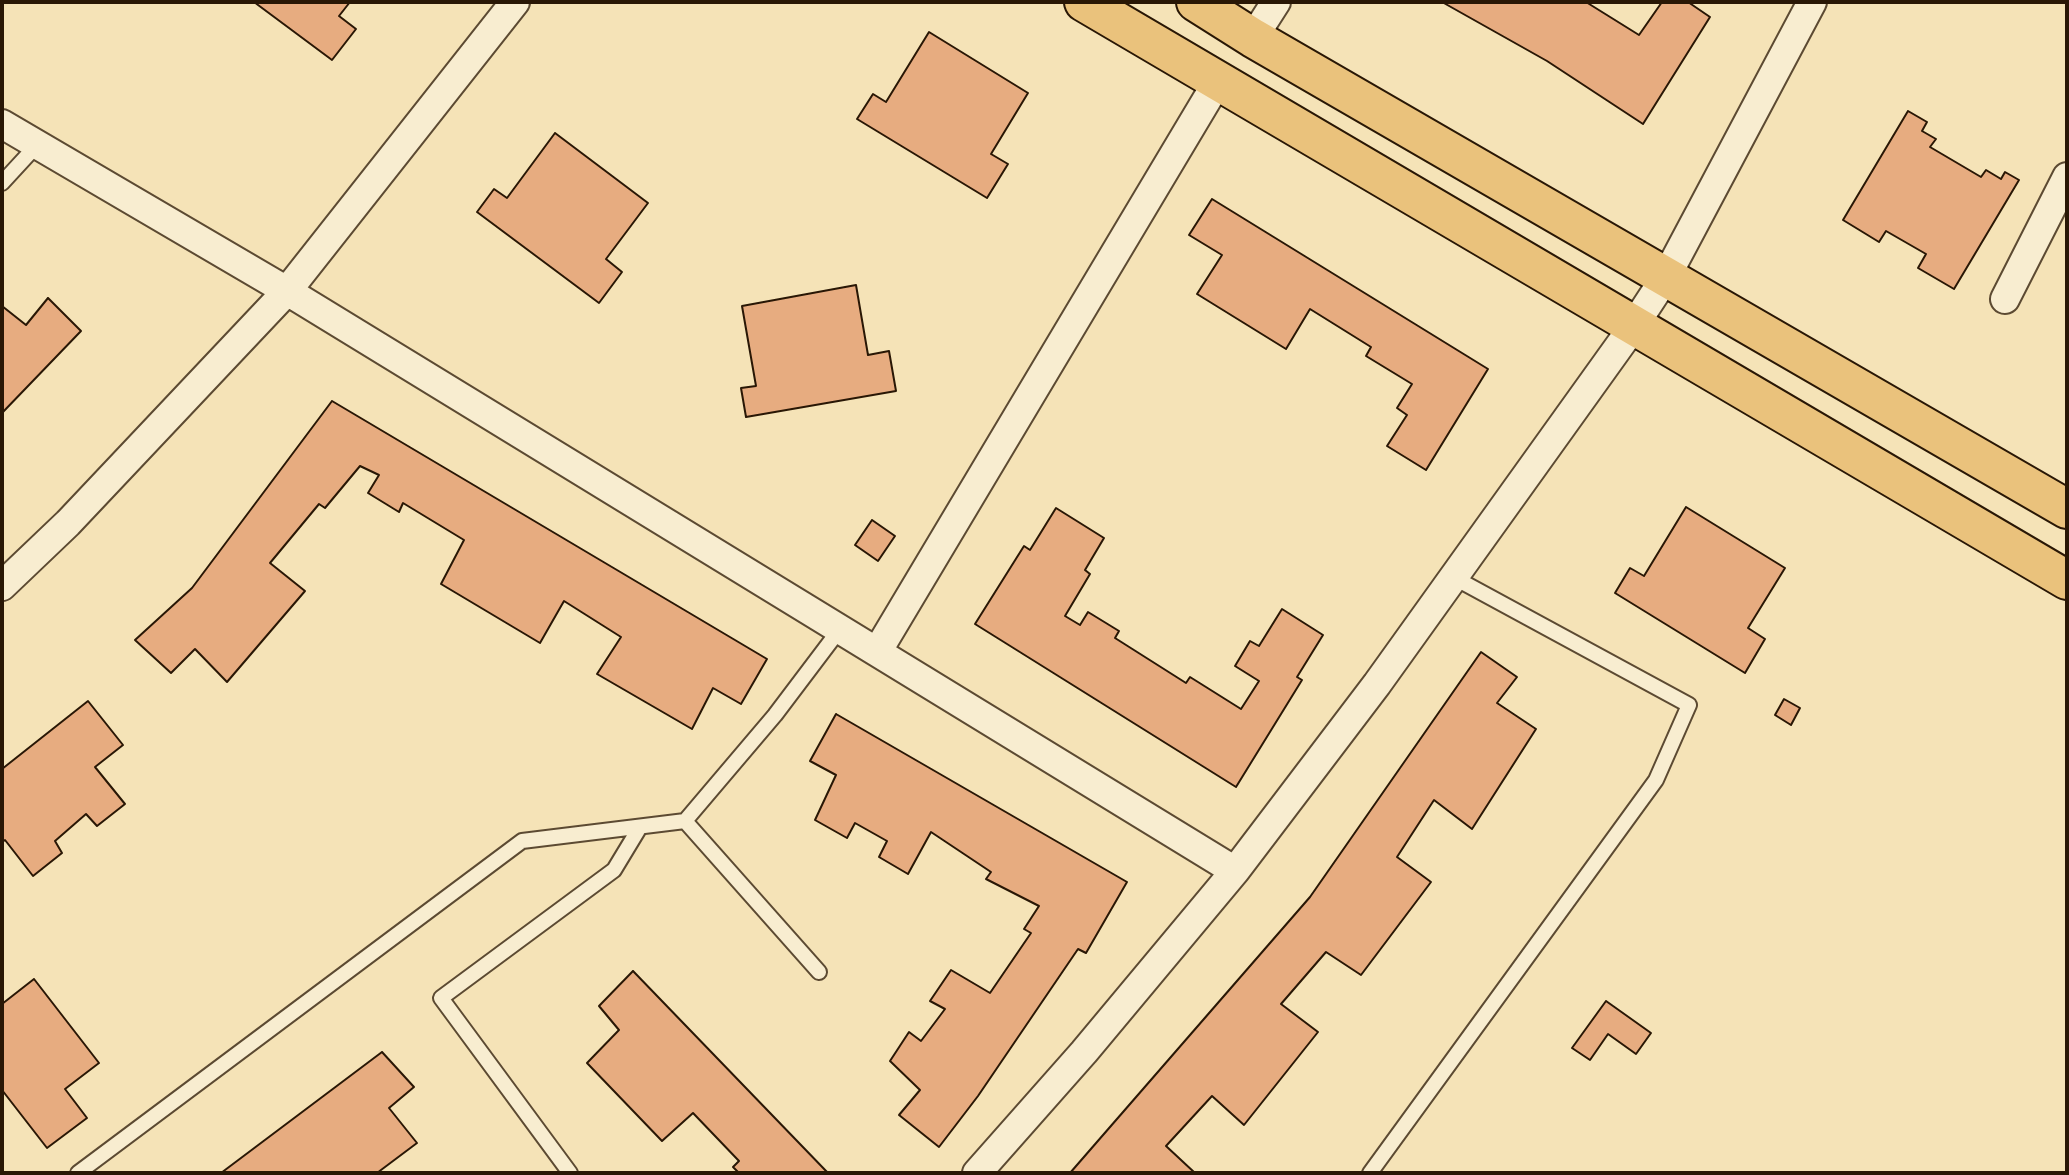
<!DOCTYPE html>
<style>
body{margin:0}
#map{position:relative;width:2069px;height:1175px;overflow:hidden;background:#f5e3b7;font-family:Cardo,serif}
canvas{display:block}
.frame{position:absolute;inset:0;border:4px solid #291705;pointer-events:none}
</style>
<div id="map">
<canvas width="2069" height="1175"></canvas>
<div class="frame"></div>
</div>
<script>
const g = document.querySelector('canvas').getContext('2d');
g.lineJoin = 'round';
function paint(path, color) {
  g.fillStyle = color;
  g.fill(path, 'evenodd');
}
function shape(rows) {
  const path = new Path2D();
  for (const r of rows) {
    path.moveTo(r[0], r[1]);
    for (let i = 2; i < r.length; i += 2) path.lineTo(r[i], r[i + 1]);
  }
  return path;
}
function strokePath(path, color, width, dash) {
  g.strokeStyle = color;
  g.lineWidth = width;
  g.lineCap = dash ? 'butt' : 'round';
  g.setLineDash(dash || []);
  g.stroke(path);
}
const building = shape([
 [254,2,350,2,339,16,356,29,332,60,254,2],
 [1442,2,1586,2,1639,35,1662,2,1688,2,1710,17,1643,124,1547,61,1442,2],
 [929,32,1028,93,991,154,1008,164,987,198,857,119,873,94,886,102,929,32],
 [1908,111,1927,122,1922,131,1936,139,1930,147,1981,177,1986,170,2001,179,2005,172,2019,180,1954,289,1918,268,1926,254,1886,231,1879,242,1843,220,1908,111],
 [555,133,648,203,606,259,622,272,599,303,477,212,494,189,507,198,555,133],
 [1212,199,1488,369,1426,470,1387,446,1407,415,1397,408,1412,384,1366,356,1371,347,1310,309,1286,349,1197,294,1222,255,1189,235,1212,199],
 [856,285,868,355,889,351,896,391,746,417,741,388,756,386,742,306,856,285],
 [48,298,81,331,2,413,2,306,26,325,48,298],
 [332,401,767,659,741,704,713,688,692,729,597,674,621,637,564,601,540,643,441,584,464,540,403,503,399,512,368,493,379,475,360,466,325,508,319,504,270,563,305,591,227,682,195,649,171,673,135,640,192,588,332,401],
 [1686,507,1785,568,1748,628,1765,639,1745,673,1615,593,1630,568,1644,576,1686,507],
 [1056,508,1104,538,1085,570,1090,574,1065,616,1080,625,1088,612,1119,631,1115,638,1186,683,1190,677,1241,709,1259,681,1235,666,1250,641,1259,646,1282,609,1323,635,1297,677,1302,680,1236,787,975,624,1024,546,1030,550,1056,508],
 [872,520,895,536,878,561,855,545,872,520],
 [1481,652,1517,677,1497,703,1536,729,1472,829,1434,800,1397,857,1431,882,1361,975,1326,952,1281,1004,1318,1032,1244,1125,1212,1096,1166,1146,1195,1173,1070,1173,1310,897,1481,652],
 [1784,699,1800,708,1791,725,1775,715,1784,699],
 [88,701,123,745,95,767,125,804,97,826,86,814,55,841,62,853,33,876,5,840,2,842,2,769,88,701],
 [836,714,1127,882,1086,953,1078,949,978,1096,939,1147,899,1115,920,1090,890,1061,909,1032,921,1041,945,1009,930,1001,951,970,990,993,1031,933,1024,929,1039,906,986,879,991,872,931,832,908,874,879,857,887,841,855,823,847,838,815,820,836,775,810,761,836,714],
 [633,971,828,1173,739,1173,733,1167,739,1161,693,1113,662,1141,587,1063,619,1030,599,1006,633,971],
 [34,979,99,1063,65,1089,87,1118,47,1148,2,1090,2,1004,34,979],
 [1606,1001,1651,1033,1636,1054,1608,1034,1590,1060,1572,1048,1606,1001],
 [382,1052,414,1087,389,1108,417,1143,377,1173,221,1173,382,1052]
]);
paint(building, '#e7ac80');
strokePath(building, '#291705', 2);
const lane = shape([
 [2,183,37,145],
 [685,821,819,972],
 [78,1173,522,841,685,821,775,715,840,629],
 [570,1173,441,998,614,870,640,827],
 [1370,1173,1656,780,1689,705,1453,577]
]);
const street = shape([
 [1253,38,1276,2],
 [2,124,287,291,1235,871],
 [2005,299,2067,177],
 [2,586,68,523,287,291,515,2],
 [877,652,1218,81],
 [977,1173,1084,1052,1235,871,1377,684,1633,327,1667,275,1812,2]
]);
const primary = shape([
 [1084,2,2067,580],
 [1196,2,1253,38,2067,509]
]);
strokePath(lane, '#5c4a32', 18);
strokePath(street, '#5c4a32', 32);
strokePath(primary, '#291705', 42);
strokePath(lane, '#f8edd0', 14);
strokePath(street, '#f8edd0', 28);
strokePath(primary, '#eac27c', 38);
</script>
